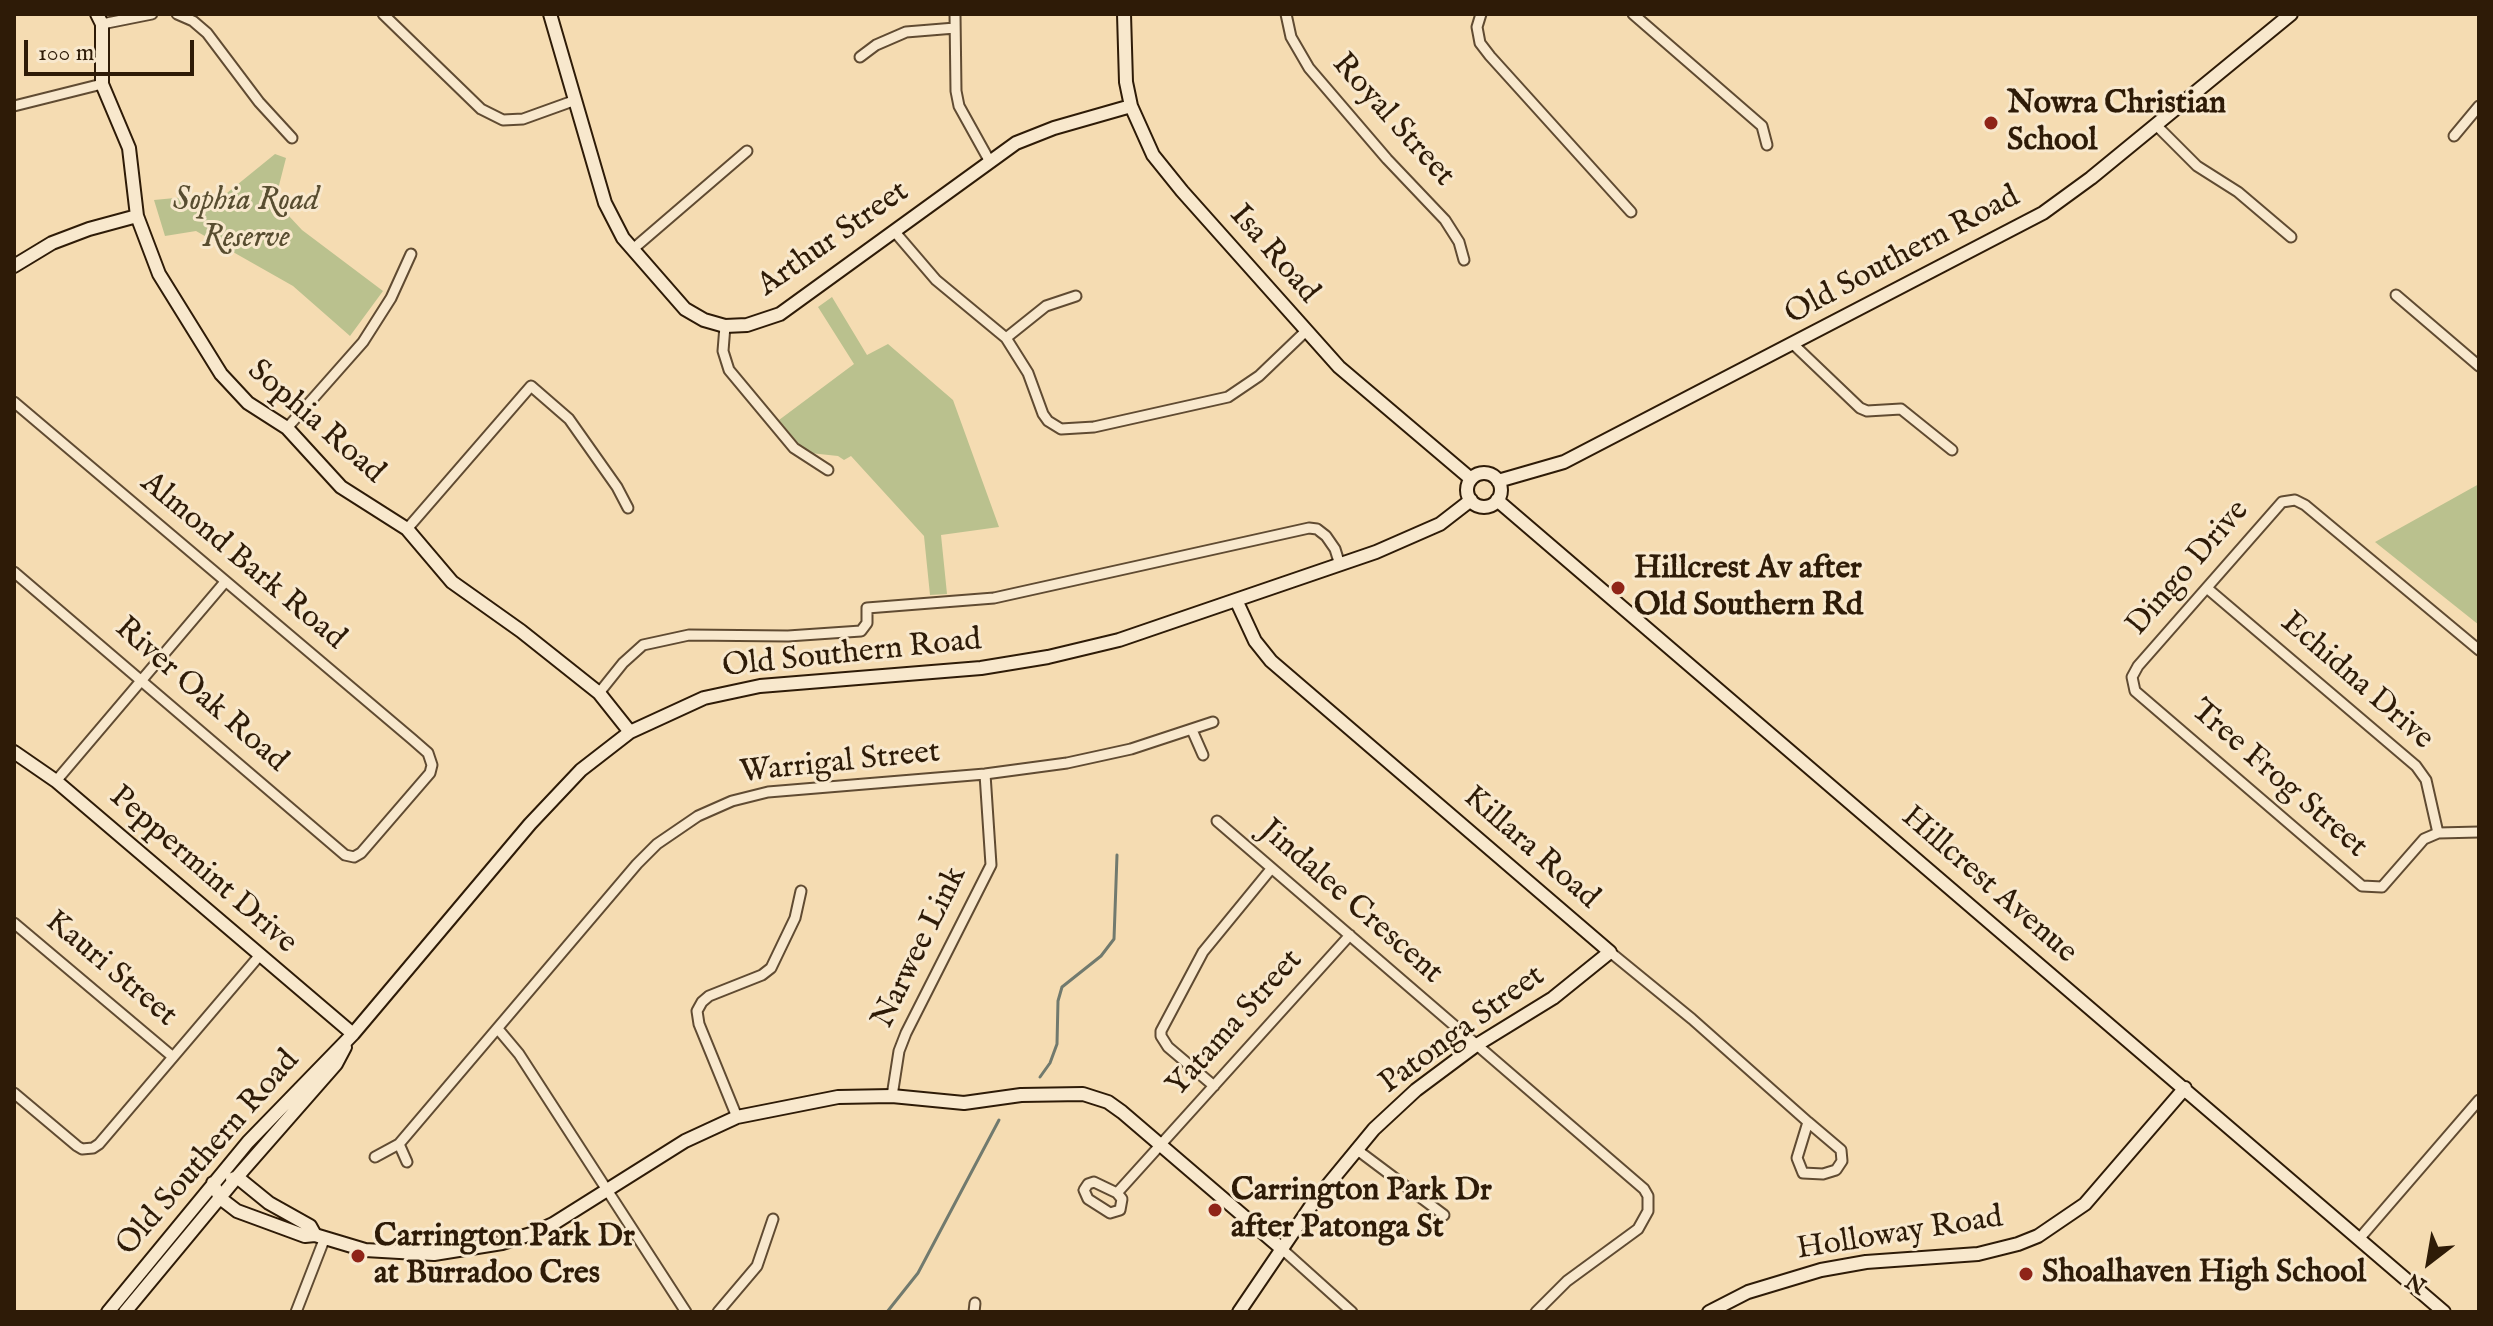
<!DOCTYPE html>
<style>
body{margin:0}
#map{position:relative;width:2493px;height:1326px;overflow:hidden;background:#f5dcb2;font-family:"IM FELL English",serif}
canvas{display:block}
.frame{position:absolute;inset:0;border:16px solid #2e1b07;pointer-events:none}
.north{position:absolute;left:2389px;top:1222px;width:80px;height:80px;-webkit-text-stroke:6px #f8e8cd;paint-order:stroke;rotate:211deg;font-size:22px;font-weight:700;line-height:32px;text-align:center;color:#2e1b07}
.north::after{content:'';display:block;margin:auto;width:28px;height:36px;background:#2e1b07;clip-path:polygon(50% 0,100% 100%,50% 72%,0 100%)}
.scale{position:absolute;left:24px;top:40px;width:170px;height:36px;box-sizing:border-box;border:4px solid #2e1b07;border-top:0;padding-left:10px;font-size:24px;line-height:28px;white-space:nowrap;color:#2e1b07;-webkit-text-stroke:6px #f8e8cd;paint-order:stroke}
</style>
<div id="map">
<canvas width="2493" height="1326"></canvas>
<div class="frame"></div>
<div class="north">N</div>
<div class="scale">100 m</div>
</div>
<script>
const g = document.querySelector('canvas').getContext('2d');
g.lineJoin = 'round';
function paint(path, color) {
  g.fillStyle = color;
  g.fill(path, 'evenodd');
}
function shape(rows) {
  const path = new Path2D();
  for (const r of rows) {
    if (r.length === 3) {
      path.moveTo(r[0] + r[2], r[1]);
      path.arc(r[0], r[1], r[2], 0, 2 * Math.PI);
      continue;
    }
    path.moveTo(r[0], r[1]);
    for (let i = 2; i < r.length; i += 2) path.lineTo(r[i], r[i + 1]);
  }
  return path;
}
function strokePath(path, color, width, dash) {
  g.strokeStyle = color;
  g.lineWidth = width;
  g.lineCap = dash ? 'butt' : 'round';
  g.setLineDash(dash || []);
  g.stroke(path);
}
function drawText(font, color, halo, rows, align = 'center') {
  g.font = font + ' "IM FELL English",serif';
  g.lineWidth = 6;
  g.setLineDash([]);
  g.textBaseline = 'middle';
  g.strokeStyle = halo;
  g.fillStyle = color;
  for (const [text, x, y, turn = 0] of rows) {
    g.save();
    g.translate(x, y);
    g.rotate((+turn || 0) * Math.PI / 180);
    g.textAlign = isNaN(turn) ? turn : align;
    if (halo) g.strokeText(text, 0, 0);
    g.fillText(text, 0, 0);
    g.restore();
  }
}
paint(shape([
 [275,154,286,158,275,201,302,230,383,291,350,336,293,286,196,231,165,236,154,200,227,193],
 [832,297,867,355,888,344,953,400,999,527,941,535,947,594,930,595,924,536,851,456,844,460,838,456,810,453,803,449,779,420,854,364,818,307],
 [2479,484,2479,625,2375,542]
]), '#bac18e');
strokePath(shape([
 [1040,1077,1050,1063,1057,1044,1058,1001,1062,987,1101,956,1114,939,1117,855],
 [887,1312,918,1273,999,1120]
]), '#717a6e', 3);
const street = shape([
 [177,14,193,21,207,33,259,102,292,138],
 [383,14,481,109,503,120,523,119,573,101],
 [955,14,956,91,959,106,989,160],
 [1286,14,1291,37,1309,68,1387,159,1445,220,1459,242,1464,260],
 [1481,14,1477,27,1480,43,1490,56,1631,212],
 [1633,14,1762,126,1767,145],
 [102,24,152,14],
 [860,57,876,45,906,32,955,28],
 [14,106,102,84],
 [2156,125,2197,166,2238,192,2291,237],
 [2454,136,2479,106],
 [894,231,936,280,1006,338,1028,373,1043,414,1048,421,1061,429,1094,427,1228,397,1259,376,1306,331],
 [633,249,747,151],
 [2396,295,2479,366],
 [725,326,723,351,729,370,794,448,828,470],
 [1006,338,1046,306,1076,296],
 [1793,344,1860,408,1867,411,1901,409,1952,450],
 [14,402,412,739,428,753,432,765,430,773,361,853,354,857,345,855,14,572],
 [287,428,363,342,391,298,411,254],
 [407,529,531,386,569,419,617,487,628,508],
 [2208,589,2416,766,2426,780,2438,833],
 [2479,650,2305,505,2295,500,2282,502,2138,666,2132,677,2135,691,2362,886,2382,887,2424,839,2438,833,2479,832],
 [599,693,623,663,643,645,689,635,788,636,861,631,867,623,867,608,994,598,1309,528,1317,529,1326,536,1335,549,1340,565],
 [1192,730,1203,755],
 [56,781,225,582],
 [1217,821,1644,1189,1648,1196,1648,1211,1638,1229,1567,1281,1536,1312],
 [14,923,173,1057],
 [1610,952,1692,1019,1808,1122,1797,1158,1803,1173,1823,1174,1836,1170,1842,1161,1841,1150,1808,1122],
 [498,1029,519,1054,686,1312],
 [1214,1086,1168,1047,1161,1036,1161,1031,1203,952,1271,869],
 [14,1093,77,1146,82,1149,93,1148,99,1144,260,955],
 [892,1096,899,1051,906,1033,991,865,985,774],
 [737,1117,699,1024,697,1011,702,1002,709,996,762,975,771,968,795,918,801,891],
 [399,1144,407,1162],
 [1356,1149,1444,1215],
 [375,1157,399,1144,637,864,657,844,698,816,732,801,768,792,985,774,1067,763,1131,749,1213,722],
 [1117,1193,1094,1182,1088,1184,1084,1190,1088,1199,1110,1213,1120,1210,1122,1199,1117,1193,1350,935],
 [2359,1239,2479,1100],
 [1282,1249,1352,1312],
 [296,1312,324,1240],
 [718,1312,757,1266,773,1219],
 [974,1312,975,1303]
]);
const secondary = shape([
 [97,14,102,24,102,84,129,148,137,216,159,274,221,374,248,403,287,428,341,487,407,529,452,582,521,631,599,693,630,732],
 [550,14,605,203,623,238,685,309,704,320,725,326,747,325,780,314,1016,143,1054,128,1131,106],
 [1124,14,1126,82,1131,106,1153,155,1182,191,1339,367,1471,479],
 [14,266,52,243,89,229,137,216],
 [1484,490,17],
 [1498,481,1564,462,2043,213,2091,178,2291,14],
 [1497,500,2444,1312],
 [1236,600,1255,641,1271,661,1610,952,1553,998,1475,1046,1416,1090,1374,1129,1313,1203,1239,1312],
 [14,752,56,781,353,1034],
 [232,1179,237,1177,269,1203,310,1226,315,1235],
 [213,1183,220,1198,237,1211,305,1236,315,1235,365,1250,434,1254,502,1243,531,1234,553,1224,685,1141,737,1117,838,1097,892,1096,964,1103,1021,1095,1083,1094,1108,1102,1122,1112,1282,1249],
 [108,1312,248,1142,353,1034,530,824,581,770,630,732,704,698,760,686,981,668,1048,657,1119,640,1376,552,1440,524,1471,500],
 [125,1312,237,1177,336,1064,345,1047],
 [1709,1312,1748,1292,1821,1270,1866,1262,1978,1254,2018,1244,2038,1236,2085,1204,2185,1088]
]);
strokePath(street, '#604b32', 13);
strokePath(secondary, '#2e1b07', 16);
strokePath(street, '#f8e8cd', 9);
strokePath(secondary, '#f8e8cd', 12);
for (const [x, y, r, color] of [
 [1991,123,8,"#8f2418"],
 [1618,588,8,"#8f2418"],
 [1215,1210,8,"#8f2418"],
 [358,1256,8,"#8f2418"],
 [2026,1274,8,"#8f2418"]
]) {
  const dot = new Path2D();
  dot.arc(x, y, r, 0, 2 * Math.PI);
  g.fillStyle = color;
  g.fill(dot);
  strokePath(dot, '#f8e8cd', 3);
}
drawText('bold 32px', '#2e1b07', '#f8e8cd', [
 ["Nowra Christian",2007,105],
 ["School",2007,142],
 ["Hillcrest Av after",1634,570],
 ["Old Southern Rd",1634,607],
 ["Carrington Park Dr",1231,1192],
 ["after Patonga St",1231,1229],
 ["Carrington Park Dr",374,1238],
 ["at Burradoo Cres",374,1275],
 ["Shoalhaven High School",2042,1274]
], 'left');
drawText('32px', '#2e1b07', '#f8e8cd', [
 ["Royal Street",1392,121,48],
 ["Arthur Street",834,240,-35],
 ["Isa Road",1273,255,49],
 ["Old Southern Road",1903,257,-28],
 ["Sophia Road",315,423,41],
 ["Almond Bark Road",242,562,40],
 ["Dingo Drive",2189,569,-49],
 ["Old Southern Road",852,655,-6],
 ["Echidna Drive",2356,682,41],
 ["River Oak Road",200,696,41],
 ["Warrigal Street",840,764,-6],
 ["Tree Frog Street",2278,780,41],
 ["Killara Road",1530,849,41],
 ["Peppermint Drive",202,871,41],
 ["Hillcrest Avenue",1988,886,41],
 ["Jindalee Crescent",1350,903,41],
 ["Narwee Link",921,948,-64],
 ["Kauri Street",110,970,40],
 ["Yatama Street",1236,1024,-48],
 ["Patonga Street",1463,1031,-36],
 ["Old Southern Road",209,1154,-49],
 ["Holloway Road",1900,1235,-9]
]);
drawText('italic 32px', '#584d30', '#f8e8cd', [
 ["Sophia Road",246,202],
 ["Reserve",246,239]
]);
</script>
